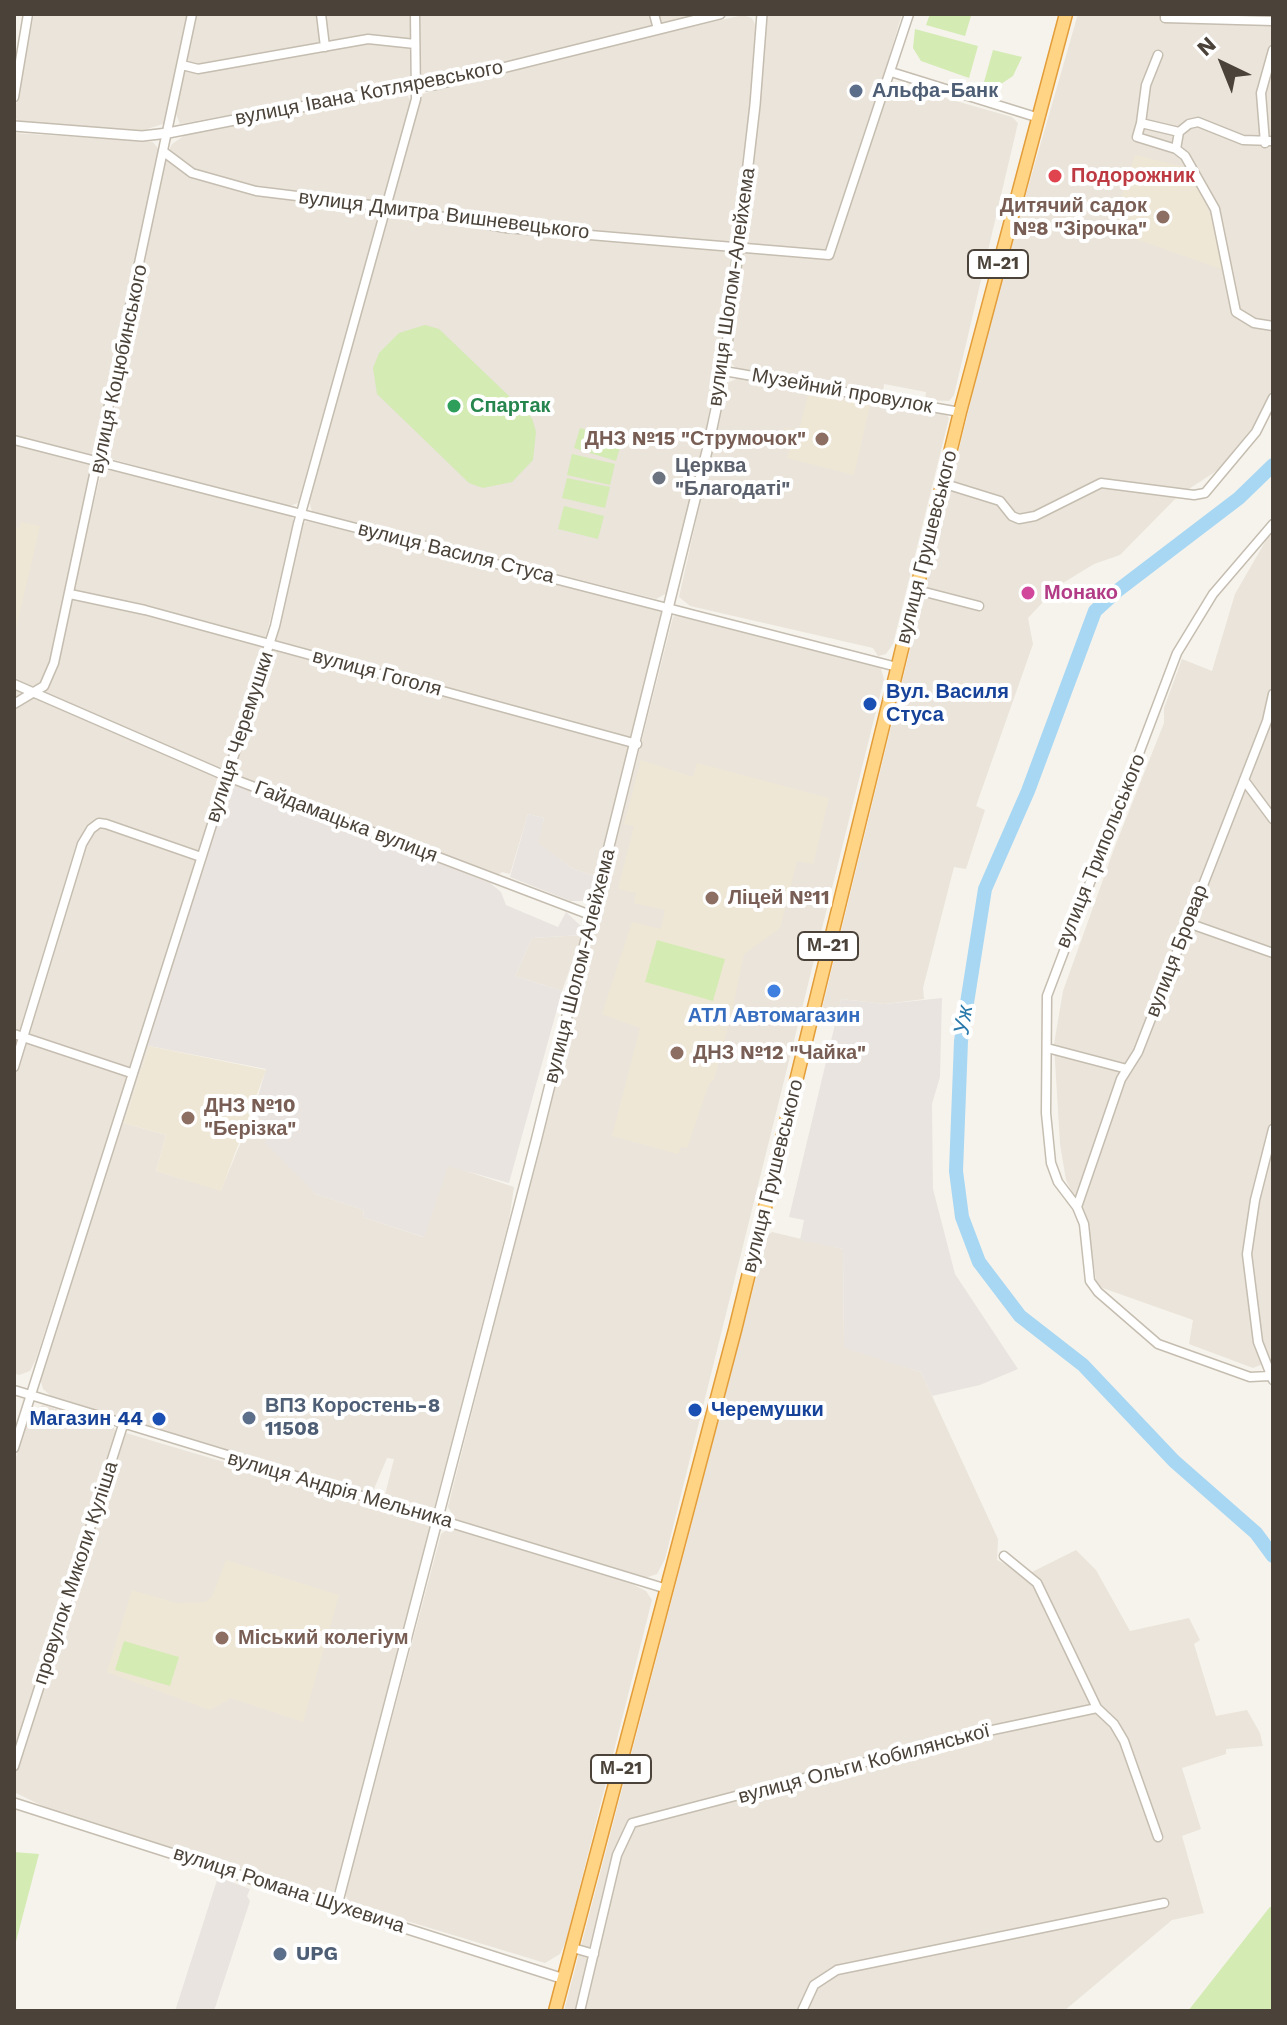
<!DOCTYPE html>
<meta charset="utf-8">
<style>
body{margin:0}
#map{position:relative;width:1287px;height:2025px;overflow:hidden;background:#f6f3ec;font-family:"Work Sans",sans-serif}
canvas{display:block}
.frame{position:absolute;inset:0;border:16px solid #4b4339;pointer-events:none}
.north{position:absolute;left:1183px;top:24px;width:80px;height:80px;-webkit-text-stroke:6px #fff;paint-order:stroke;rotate:317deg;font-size:22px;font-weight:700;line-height:32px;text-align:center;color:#4b4339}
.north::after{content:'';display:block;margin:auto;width:28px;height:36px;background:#4b4339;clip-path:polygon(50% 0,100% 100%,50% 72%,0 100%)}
</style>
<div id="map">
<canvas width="1287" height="2025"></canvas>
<div class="frame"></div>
<div class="north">N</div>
</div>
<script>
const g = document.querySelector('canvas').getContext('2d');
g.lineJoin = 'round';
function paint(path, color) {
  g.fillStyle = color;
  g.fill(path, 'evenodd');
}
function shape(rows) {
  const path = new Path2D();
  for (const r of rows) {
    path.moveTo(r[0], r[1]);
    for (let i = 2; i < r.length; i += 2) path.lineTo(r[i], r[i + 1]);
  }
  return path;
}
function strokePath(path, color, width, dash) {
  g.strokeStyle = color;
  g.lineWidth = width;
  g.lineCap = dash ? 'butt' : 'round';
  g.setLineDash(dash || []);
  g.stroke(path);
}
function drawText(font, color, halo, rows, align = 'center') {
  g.font = font + ' "Work Sans",sans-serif';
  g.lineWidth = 8;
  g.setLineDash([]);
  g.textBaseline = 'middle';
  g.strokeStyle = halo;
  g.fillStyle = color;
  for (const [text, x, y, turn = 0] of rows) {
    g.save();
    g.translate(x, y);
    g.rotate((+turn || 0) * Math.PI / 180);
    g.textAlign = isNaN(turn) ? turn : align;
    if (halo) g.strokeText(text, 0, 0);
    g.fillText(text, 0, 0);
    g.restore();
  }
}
paint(shape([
 [34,14,189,14,166,123,141,131,18,122,14,115],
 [196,14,411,14,410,76,405,82,180,124,176,114],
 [419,14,701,14,428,81,419,75],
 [767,14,902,14,882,80,1012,117,1018,123,954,395,949,401,925,400,926,392,884,384,883,393,736,368,730,362],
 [1078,14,1273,14,1273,402,1218,470,1178,496,1120,555,1094,564,1058,586,1028,618,1033,644,976,806,985,810,966,869,954,867,923,988,924,999,885,1004,841,999,839,1008,822,1009,995,302],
 [743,15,752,18,757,28,753,99,728,301,703,448,667,593,656,599,312,512,309,501,422,94,537,63],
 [405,92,411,101,298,503,290,506,245,496,105,457,166,157,172,144,185,135],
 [14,133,145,141,153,142,160,151,97,452,90,456,14,436],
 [741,377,944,412,949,418,893,644,886,654,878,656,873,648,690,606,679,597,727,383],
 [14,443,92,465,51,664,41,685,14,700],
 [112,468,290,514,295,523,251,694,36,1359,30,1371,19,1375,14,1373,14,708,46,688,52,679,99,481,102,474],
 [307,521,659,609,663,616,598,877,573,869,537,843,544,818,528,814,510,874,502,872,497,876,238,776,235,769,279,626,301,525],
 [1269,535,1273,538,1273,1360,1253,1368,1189,1344,1193,1320,1097,1286,1087,1223,1066,1180,1060,1144,1054,1044,1063,991,1114,849,1164,723,1164,708,1182,659,1212,671,1235,594],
 [677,615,880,665,884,679,665,1559,657,1574,645,1578,455,1519,448,1507,673,617],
 [582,935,562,991,515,976,532,938],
 [144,1045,149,1046,124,1123,166,1135,156,1171,221,1190,253,1113,269,1127,295,1170,316,1194,364,1210,363,1217,423,1237,448,1165,514,1187,509,1220,434,1509,385,1495,394,1459,387,1458,371,1496,51,1396,43,1389,40,1378],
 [772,1232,843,1249,844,1347,921,1372,998,1539,997,1560,1026,1575,1076,1550,1096,1570,1130,1631,1189,1618,1200,1640,1194,1644,1216,1716,1247,1710,1260,1733,1263,1746,1226,1749,1226,1754,1182,1768,1201,1829,1182,1836,1204,1913,1172,1920,1064,2011,564,2011,767,1236],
 [43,1405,113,1427,116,1432,14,1756,14,1463,30,1413],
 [126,1433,430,1523,432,1529,340,1881,331,1896,55,1812,14,1792,14,1777],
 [449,1528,632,1584,646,1591,652,1600,566,1941,560,1954,545,1963,351,1904,345,1895,441,1534]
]), '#eae4da');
paint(shape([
 [237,784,490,883,501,892,506,905,558,927,566,912,582,927,582,935,532,938,515,976,562,991,509,1183,448,1166,424,1237,363,1217,364,1210,316,1194,265,1143,269,1127,253,1113,266,1069,144,1045,225,795,232,785],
 [528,814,544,818,538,843,573,869,598,877,594,891,585,901,570,901,510,877],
 [942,998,940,1077,932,1104,933,1189,955,1274,1018,1369,980,1385,932,1396,921,1372,844,1348,843,1249,800,1240,804,1220,789,1217,841,999,885,1004],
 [218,1877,250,1889,247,1896,250,1901,214,2011,175,2011]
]), '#e9e4e0');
paint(shape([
 [1135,155,1188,168,1215,224,1224,270,1110,230],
 [808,395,870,405,854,475,787,458,790,448,780,448,785,428,799,430],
 [21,522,40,526,14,637,14,527,19,528],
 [641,760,693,777,697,763,829,798,813,864,797,861,780,928,744,954,729,1025,709,1020,728,1026,714,1079,709,1084,687,1148,681,1147,678,1154,612,1136,640,1028,602,1014,632,922,661,929,665,910,634,903,636,893,618,889,634,826,624,824],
 [149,1046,266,1070,221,1191,156,1171,166,1135,124,1123],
 [226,1560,339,1595,303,1722,231,1698,210,1710,107,1672,132,1590,176,1603,205,1602,212,1597]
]), '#efe7d5');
paint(shape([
 [930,14,971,16,965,36,926,25],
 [915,29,978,46,969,78,921,61,913,48],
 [993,50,1022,57,1013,76,1001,84,984,82],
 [425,325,439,329,532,418,536,432,533,460,512,482,483,488,469,483,377,394,373,368,379,353,399,333],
 [580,428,622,440,616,461,574,448],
 [572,454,615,464,610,485,567,475],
 [567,478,610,487,605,508,562,498],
 [564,506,604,516,598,539,558,529],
 [657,940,725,959,713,1001,645,982],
 [124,1641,179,1657,170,1686,115,1670],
 [14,1852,39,1854,14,1949],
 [1273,1905,1273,2011,1188,2011,1269,1908]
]), '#d4ebb4');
strokePath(shape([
 [1273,465,1239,498,1117,591,1095,611,1028,791,985,889,961,1041,956,1171,962,1217,979,1262,1020,1316,1083,1365,1174,1461,1256,1533,1273,1556]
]), '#a7d7f3', 14);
const minor = shape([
 [321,14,325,47],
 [654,14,658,29],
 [1165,14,1165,18,1273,21],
 [182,65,198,69,368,39,415,44],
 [891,72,1036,117],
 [14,97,28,14],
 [1141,123,1146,85,1158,55],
 [1179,132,1141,123,1137,137,1176,149,1185,156,1215,209,1236,312,1254,323,1273,326],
 [1265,143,1261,93,1273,50],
 [1176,149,1179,132,1189,124,1198,122,1243,140,1273,141],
 [164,152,192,173,256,191,387,207,506,228,829,255,909,14],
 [724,371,960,412],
 [14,440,897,667],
 [942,483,1000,501,1012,516,1019,519,1035,516,1101,483,1194,495,1205,493,1256,432,1273,398],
 [917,590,979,606],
 [70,594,145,610,637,744],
 [14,684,228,777,593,916],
 [14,704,44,686,54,663,192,14],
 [1244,780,1273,819],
 [1188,923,1273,953],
 [14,1034,131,1073],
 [1047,1048,1127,1069],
 [14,1067,82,844,91,829,99,823,106,824,201,857],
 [1273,1129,1255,1200,1247,1254,1258,1342,1273,1380],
 [1077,1207,1121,1079,1138,1052,1267,721,1273,694],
 [1269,1376,1250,1377,1158,1344,1098,1292,1090,1281,1084,1224,1077,1207,1058,1182,1051,1163,1046,1113,1047,996,1177,653,1213,594,1273,524],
 [14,1390,667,1589],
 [14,1448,275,626,298,524,416,99,415,14],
 [1004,1556,1037,1583,1097,1708,1114,1724,1124,1741,1158,1837],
 [14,1766,123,1425],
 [573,1948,594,1954],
 [580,2011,617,1855,632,1823,969,1735,1097,1708],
 [802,2011,814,1985,837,1970,1164,1903]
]);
const tertiary = shape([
 [14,126,142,136,168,133,403,87,434,85,720,14],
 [14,1803,564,1979],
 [337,1905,536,1141,708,447,724,371,755,105,762,14]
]);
const trunk = shape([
 [555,2011,735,1330,960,412,1066,14]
]);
strokePath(minor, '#c5bdb0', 11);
strokePath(tertiary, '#c5bdb0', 12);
strokePath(trunk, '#e39d39', 15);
strokePath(minor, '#fff', 8);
strokePath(tertiary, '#fff', 9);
strokePath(trunk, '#ffd485', 12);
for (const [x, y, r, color] of [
 [856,91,8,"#5c6f8a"],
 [1055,176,8,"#e0444e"],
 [1163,217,8,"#8d6e63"],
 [454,406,8,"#2e9e5b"],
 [822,439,8,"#8d6e63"],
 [659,478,8,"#6b7280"],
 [1028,593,8,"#d1479c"],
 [870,704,8,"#1a4fb4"],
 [712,898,8,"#8d6e63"],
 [774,991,8,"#3f7fe0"],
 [677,1053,8,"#8d6e63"],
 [188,1118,8,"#8d6e63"],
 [695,1410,8,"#1a4fb4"],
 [249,1418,8,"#5c6f8a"],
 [159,1419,8,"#1a4fb4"],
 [222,1638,8,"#8d6e63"],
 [280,1954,8,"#5c6f8a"]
]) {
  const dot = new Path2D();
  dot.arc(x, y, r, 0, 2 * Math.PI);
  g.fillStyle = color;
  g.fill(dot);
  strokePath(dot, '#fff', 3);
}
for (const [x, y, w] of [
 [998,264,60],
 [828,946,60],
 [621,1769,60]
]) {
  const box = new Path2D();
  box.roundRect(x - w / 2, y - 14, w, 28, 6);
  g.fillStyle = '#fff';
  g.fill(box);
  strokePath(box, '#4b4339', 2);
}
drawText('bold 18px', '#4b4339', null, [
 ["М-21",998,264],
 ["М-21",828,946],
 ["М-21",621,1769]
]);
drawText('bold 20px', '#4e5e75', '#fff', [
 ["Альфа-Банк",872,91],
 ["ВПЗ Коростень-8",265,1406],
 ["11508",265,1429],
 ["UPG",296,1954]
], 'left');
drawText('20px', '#4b4339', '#fff', [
 ["вулиця Івана Котляревського",369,93,-11],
 ["вулиця Дмитра Вишневецького",444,215,7],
 ["вулиця Шолом-Алейхема",732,287,-82],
 ["вулиця Коцюбинського",119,369,-78],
 ["Музейний провулок",842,391,10],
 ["вулиця Грушевського",927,547,-76],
 ["вулиця Василя Стуса",456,553,14],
 ["вулиця Гоголя",377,673,15],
 ["вулиця Черемушки",240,737,-72],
 ["Гайдамацька вулиця",346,822,21],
 ["вулиця Трипольського",1101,851,-68],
 ["вулиця Бровар",1177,951,-69],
 ["вулиця Шолом-Алейхема",580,966,-76],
 ["вулиця Грушевського",773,1176,-76],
 ["вулиця Андрія Мельника",340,1490,16],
 ["провулок Миколи Куліша",76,1573,-72],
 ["вулиця Ольги Кобилянської",864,1764,-15],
 ["вулиця Романа Шухевича",289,1890,18]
]);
drawText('bold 20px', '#be3a42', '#fff', [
 ["Подорожник",1071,176]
], 'left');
drawText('bold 20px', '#785e54', '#fff', [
 ["Дитячий садок",1147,206,"right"],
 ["№8 \"Зірочка\"",1147,229,"right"],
 ["ДНЗ №15 \"Струмочок\"",806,439,"right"],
 ["Ліцей №11",728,898],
 ["ДНЗ №12 \"Чайка\"",693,1053],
 ["ДНЗ №10",204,1106],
 ["\"Берізка\"",204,1129],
 ["Міський колегіум",238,1638]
], 'left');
drawText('bold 20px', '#27864d', '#fff', [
 ["Спартак",470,406]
], 'left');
drawText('bold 20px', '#5b616d', '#fff', [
 ["Церква",675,466],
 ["\"Благодаті\"",675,489]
], 'left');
drawText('bold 20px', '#b23c85', '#fff', [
 ["Монако",1044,593]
], 'left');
drawText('bold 20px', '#164399', '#fff', [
 ["Вул. Василя",886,692],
 ["Стуса",886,715],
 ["Черемушки",711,1410],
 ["Магазин 44",143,1419,"right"]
], 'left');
drawText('bold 20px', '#366cbe', '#fff', [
 ["АТЛ Автомагазин",774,1016]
]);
drawText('italic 22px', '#2979ab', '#fff', [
 ["Уж",964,1020,-82]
]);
</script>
